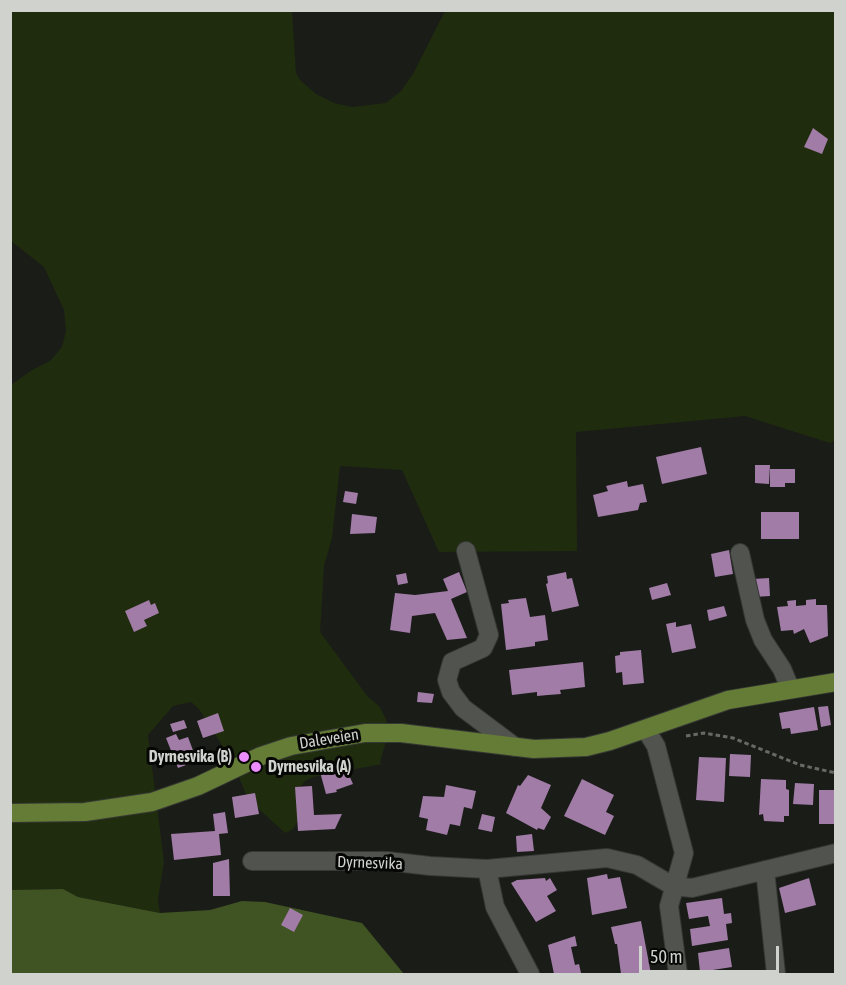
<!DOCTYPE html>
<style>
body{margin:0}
#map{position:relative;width:846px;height:985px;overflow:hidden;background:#1a1c18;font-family:"Asap Condensed",sans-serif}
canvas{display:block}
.frame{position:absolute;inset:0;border:12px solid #d0d2ce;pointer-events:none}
.scale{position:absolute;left:639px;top:946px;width:140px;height:27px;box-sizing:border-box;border:3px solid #d0d2ce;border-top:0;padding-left:8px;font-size:18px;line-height:21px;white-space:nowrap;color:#d0d2ce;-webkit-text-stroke:4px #060705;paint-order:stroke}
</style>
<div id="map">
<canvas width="846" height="985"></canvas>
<div class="frame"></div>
<div class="scale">50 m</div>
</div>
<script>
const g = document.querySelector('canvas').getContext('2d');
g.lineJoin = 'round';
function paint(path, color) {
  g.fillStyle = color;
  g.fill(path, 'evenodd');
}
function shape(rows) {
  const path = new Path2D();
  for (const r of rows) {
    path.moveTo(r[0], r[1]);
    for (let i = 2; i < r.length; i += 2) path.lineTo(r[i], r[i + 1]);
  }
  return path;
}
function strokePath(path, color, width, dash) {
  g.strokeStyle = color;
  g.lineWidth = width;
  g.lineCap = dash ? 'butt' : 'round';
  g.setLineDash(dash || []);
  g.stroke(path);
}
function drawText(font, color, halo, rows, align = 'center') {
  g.font = font + ' "Asap Condensed",sans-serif';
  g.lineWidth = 6;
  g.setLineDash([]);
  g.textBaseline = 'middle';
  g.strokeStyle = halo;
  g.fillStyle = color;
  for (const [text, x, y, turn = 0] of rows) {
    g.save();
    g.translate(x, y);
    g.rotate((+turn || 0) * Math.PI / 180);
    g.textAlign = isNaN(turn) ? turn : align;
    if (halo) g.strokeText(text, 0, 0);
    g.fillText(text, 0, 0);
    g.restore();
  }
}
paint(shape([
 [10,11,292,11,296,73,300,80,316,94,334,103,352,107,386,103,401,91,413,74,445,11,835,11,835,440,830,443,745,416,576,432,577,551,439,552,402,470,340,466,332,538,324,566,320,632,368,697,379,706,386,719,388,734,380,762,382,764,313,777,305,781,298,789,298,821,293,829,285,833,248,799,233,763,199,709,191,702,173,706,148,735,164,862,158,899,160,913,78,897,63,889,11,890,11,385,32,370,50,361,62,347,66,331,64,310,44,267,11,241]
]), '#202c0e');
paint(shape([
 [63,889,78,897,160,913,210,910,242,901,265,902,362,923,404,974,11,974,10,890]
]), '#405323');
paint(shape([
 [813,128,828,139,822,154,804,147],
 [701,447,707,474,662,484,656,457],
 [755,465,770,465,769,484,755,483],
 [770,469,795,469,795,483,785,483,785,487,770,487],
 [627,481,628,487,643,484,647,502,640,503,638,510,598,517,593,495,608,491,606,486],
 [345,491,358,493,356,504,343,502],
 [761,512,799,512,799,539,761,539],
 [352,514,377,517,375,533,350,534],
 [729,550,733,574,715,577,711,554],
 [459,572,467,592,451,599,467,638,447,640,435,613,412,616,410,633,390,630,395,593,415,595,448,591,443,579],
 [566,572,567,579,572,578,579,606,552,612,546,584,548,583,547,576],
 [406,573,408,583,398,585,396,575],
 [769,578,770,596,754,597,753,579],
 [667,583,671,595,652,600,649,588],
 [526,598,530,617,545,615,548,640,535,642,535,646,506,650,501,604,509,603,508,600],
 [816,599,816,605,827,605,828,636,810,643,804,629,794,634,793,630,781,631,777,607,788,606,787,601,796,600,796,606,806,605,806,600],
 [149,600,151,605,155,603,159,613,144,620,147,626,134,632,125,611],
 [724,606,727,616,709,621,707,610],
 [676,622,676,627,691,624,696,648,672,653,666,624],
 [641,650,644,683,623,685,622,672,616,673,615,656,620,655,620,652],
 [583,662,585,687,560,690,561,694,548,695,537,696,537,692,512,695,509,670],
 [418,692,434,694,432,703,417,702],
 [828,706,831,725,821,727,818,707],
 [814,707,818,730,791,734,790,728,782,729,779,713],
 [218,713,224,731,203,738,197,721],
 [184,720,187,728,173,732,170,724],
 [176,734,179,740,188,737,197,761,178,768,166,738],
 [730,754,751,755,750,777,729,776],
 [699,757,726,758,724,802,696,800],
 [328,765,329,769,345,766,353,784,336,790,337,792,326,794,320,772,321,767],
 [528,775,551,785,541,808,551,817,544,830,538,828,537,830,506,813,518,785,520,786],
 [582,779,614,795,606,812,614,816,605,835,564,816],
 [761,779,786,780,786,789,789,790,789,816,784,816,784,822,764,821,763,814,759,815],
 [795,783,814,784,813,805,793,804],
 [446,785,476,791,472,809,464,807,460,826,450,824,447,835,426,830,428,819,419,817,423,796,444,797],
 [312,786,314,815,342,814,335,829,298,831,295,787],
 [819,790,836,790,836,824,819,824],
 [255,793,259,814,235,818,232,797],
 [225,812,228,833,219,834,221,855,174,860,171,834,215,831,213,814],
 [482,814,495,817,492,832,478,829],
 [532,834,534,851,517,852,516,836],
 [229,859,230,896,213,896,213,863],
 [607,874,608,879,620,877,627,908,592,915,587,878],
 [545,878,546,881,550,878,557,890,547,896,556,911,536,922,511,883,517,880],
 [809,878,816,905,785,913,779,888],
 [722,898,724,914,731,913,732,923,726,924,728,940,692,946,690,929,710,926,708,916,689,919,686,903],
 [290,908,303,915,294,932,281,925],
 [641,921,651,974,621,974,617,944,615,944,611,927],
 [575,936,577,946,571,947,575,965,579,964,581,973,554,974,548,945],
 [729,948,732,967,700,972,698,953]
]), '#a07ca6');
const minor = shape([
 [466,551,489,635,483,648,452,662,447,680,451,692,463,708,515,747],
 [740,553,755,620,763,640,782,669,790,688],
 [646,730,656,746,684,853,669,906,678,974],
 [252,861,387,861,430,866,487,869,607,858,637,865,673,886,692,888,836,853],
 [487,869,495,907,530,974],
 [765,870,776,974]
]);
const major = shape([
 [10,813,85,812,152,802,198,786,261,756,291,746,365,733,401,733,534,749,586,747,610,741,728,700,836,682]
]);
strokePath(minor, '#363834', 20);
strokePath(major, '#363834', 20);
strokePath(shape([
 [686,736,704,733,733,738,800,765,836,773]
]), '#676965', 3, [4.5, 3]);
strokePath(minor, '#51544e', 18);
strokePath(major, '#647c35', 18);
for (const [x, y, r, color] of [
 [244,757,6,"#eb8dfc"],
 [256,767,6,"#eb8dfc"]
]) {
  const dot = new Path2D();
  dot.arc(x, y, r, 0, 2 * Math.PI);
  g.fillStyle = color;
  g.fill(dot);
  strokePath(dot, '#060705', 2);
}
drawText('16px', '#d0d2ce', '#060705', [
 ["Daleveien",329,739,-9],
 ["Dyrnesvika",370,863,2]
]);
drawText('bold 16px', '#d0d2ce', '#060705', [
 ["Dyrnesvika (B)",232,757],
 ["Dyrnesvika (A)",268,767,"left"]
], 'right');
</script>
